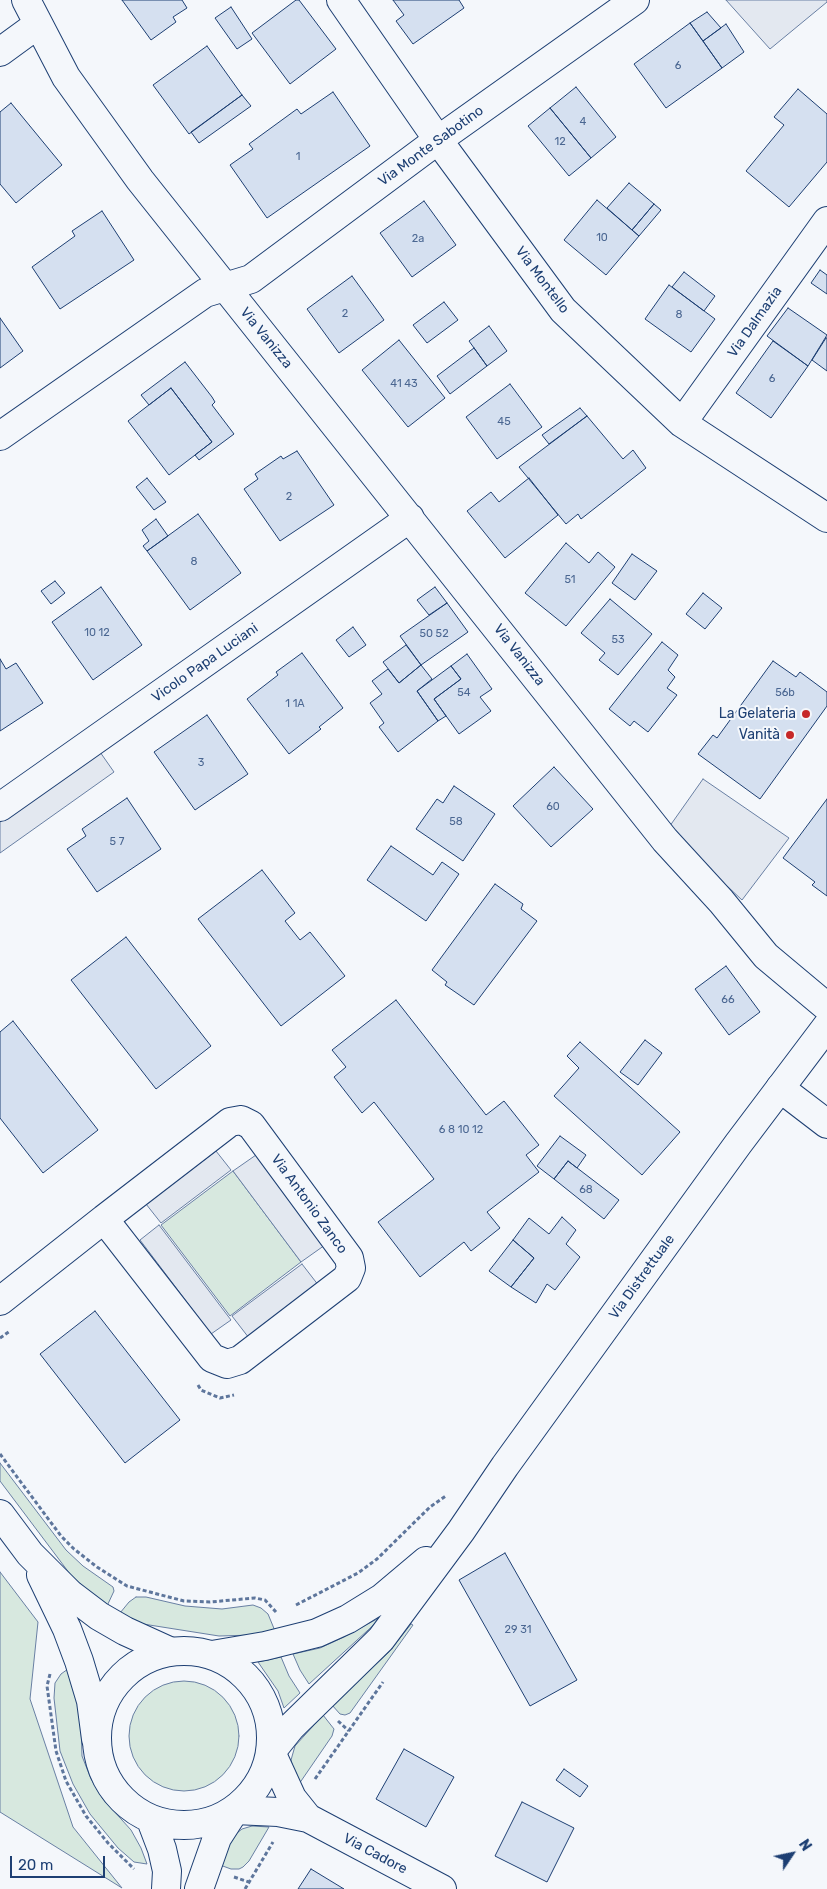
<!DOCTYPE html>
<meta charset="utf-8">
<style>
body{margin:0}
#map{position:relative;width:827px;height:1889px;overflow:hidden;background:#f4f7fb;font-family:Rubik,sans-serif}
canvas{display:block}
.north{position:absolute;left:767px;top:1829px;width:50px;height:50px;-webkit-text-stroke:4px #f4f7fb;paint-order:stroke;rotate:56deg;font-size:14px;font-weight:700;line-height:20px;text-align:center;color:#1d3f73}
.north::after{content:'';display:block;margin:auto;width:18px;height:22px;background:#1d3f73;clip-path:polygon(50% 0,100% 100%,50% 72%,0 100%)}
.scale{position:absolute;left:10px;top:1856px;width:95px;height:22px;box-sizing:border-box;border:2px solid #1d3f73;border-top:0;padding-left:6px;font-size:15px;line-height:18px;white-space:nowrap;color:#1d3f73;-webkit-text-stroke:4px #f4f7fb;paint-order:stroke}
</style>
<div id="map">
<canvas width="827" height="1889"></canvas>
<div class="north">N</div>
<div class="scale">20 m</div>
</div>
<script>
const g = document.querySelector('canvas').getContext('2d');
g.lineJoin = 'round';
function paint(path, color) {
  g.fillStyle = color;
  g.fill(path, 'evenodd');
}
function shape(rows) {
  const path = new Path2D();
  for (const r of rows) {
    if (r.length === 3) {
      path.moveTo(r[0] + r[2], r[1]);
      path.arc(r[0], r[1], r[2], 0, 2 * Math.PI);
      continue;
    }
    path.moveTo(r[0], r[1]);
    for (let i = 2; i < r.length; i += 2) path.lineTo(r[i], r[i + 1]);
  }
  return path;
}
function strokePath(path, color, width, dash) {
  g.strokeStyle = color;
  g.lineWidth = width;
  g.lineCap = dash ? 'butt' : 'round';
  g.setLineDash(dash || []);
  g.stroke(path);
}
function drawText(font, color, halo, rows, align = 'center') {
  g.font = font + ' Rubik,sans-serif';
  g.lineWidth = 4;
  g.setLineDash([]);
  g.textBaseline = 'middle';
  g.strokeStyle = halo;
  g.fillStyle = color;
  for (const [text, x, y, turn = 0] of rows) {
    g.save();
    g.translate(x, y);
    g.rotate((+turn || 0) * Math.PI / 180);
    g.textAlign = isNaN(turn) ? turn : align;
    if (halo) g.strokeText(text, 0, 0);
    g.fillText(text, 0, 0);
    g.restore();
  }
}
const green = shape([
 [233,1171,301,1262,230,1316,161,1225,233,1171],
 [0,1463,66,1550,83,1566,113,1587,114,1591,107,1606,88,1591,70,1574,0,1481,0,1463],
 [0,1572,38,1622,30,1699,73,1827,122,1888,0,1812,0,1572],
 [136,1597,146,1597,185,1606,222,1609,253,1605,261,1608,268,1614,275,1631,253,1635,219,1636,143,1624,120,1613,129,1602,136,1597],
 [377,1619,379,1620,309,1684,300,1670,293,1654,320,1648,344,1637,377,1619],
 [411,1624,413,1625,350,1713,345,1715,340,1714,332,1705,389,1652,411,1624],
 [281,1657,289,1676,300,1693,284,1708,278,1691,258,1662,281,1657],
 [68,1669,77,1698,81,1724,82,1756,91,1779,103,1799,131,1830,141,1848,147,1864,134,1862,118,1848,90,1814,73,1784,60,1751,54,1698,55,1683,61,1674,68,1669],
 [184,1736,55],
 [323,1715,334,1729,332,1736,299,1784,294,1773,291,1760,295,1746,323,1715],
 [252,1826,269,1827,249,1861,243,1867,239,1869,231,1869,220,1865,232,1837,242,1829,252,1826]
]);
paint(green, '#d7e8df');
strokePath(green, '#687fa3', 1);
const parking = shape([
 [726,0,827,0,827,2,770,49,726,0],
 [100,752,114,772,0,853,0,822,100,752],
 [703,779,789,838,742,900,667,830,703,779],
 [216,1151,231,1170,161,1223,146,1204,216,1151],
 [256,1155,325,1245,301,1262,233,1171,256,1155],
 [159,1225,231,1320,211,1334,140,1240,159,1225],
 [302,1264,319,1286,249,1338,232,1316,302,1264]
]);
paint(parking, '#e3e8f0');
strokePath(parking, '#687fa3', 1);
const building = shape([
 [122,0,182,0,187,8,173,17,176,22,151,40,122,0],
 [296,0,299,0,336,49,290,84,252,33,296,0],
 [393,0,459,0,464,8,413,44,396,21,404,15,393,0],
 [231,7,252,39,237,49,215,18,231,7],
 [707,12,721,28,703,41,690,23,707,12],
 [690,23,722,68,666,108,634,64,690,23],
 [726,24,744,52,722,68,703,41,726,24],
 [207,46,242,95,189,134,153,85,207,46],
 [576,87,616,137,591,158,550,108,576,87],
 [798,89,827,114,827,162,789,207,746,171,784,125,774,117,798,89],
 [333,92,370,146,267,218,230,165,253,149,249,144,297,109,301,114,333,92],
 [242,95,251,106,199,143,191,132,242,95],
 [11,103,62,165,16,203,0,184,0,112,11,103],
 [550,108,591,158,569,176,528,126,550,108],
 [629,183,654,204,632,230,607,208,629,183],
 [597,200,639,236,606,275,564,240,597,200],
 [424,201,456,245,412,277,380,233,424,201],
 [654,204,661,210,639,236,632,230,654,204],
 [102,211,134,260,60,309,32,267,75,236,72,231,102,211],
 [820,270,827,275,827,294,811,283,820,270],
 [684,272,715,296,704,311,672,287,684,272],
 [352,276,384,320,339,353,307,309,352,276],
 [669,285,715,319,691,352,645,319,669,285],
 [444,302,458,320,427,343,413,325,444,302],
 [788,308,827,335,808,366,767,336,788,308],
 [0,318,23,351,0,368,0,318],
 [489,326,507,351,487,366,469,341,489,326],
 [826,338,827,338,827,371,812,360,826,338],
 [399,340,445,398,408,427,362,370,399,340],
 [773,341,808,366,771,418,736,393,773,341],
 [474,348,487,366,450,394,437,376,474,348],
 [185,362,212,397,215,402,212,405,234,434,199,460,195,455,212,442,171,388,149,405,141,395,185,362],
 [510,384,542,427,497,459,466,417,510,384],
 [171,388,212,442,169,475,128,421,171,388],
 [580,408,587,416,549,444,542,435,580,408],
 [587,416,623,459,633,450,646,468,581,519,578,514,566,524,519,467,587,416],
 [297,451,334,505,280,541,244,489,258,479,255,474,281,456,283,459,297,451],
 [147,478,166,502,154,510,136,487,147,478],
 [529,478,558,515,505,558,467,511,491,492,499,502,529,478],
 [198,514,241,573,190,610,147,551,198,514],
 [156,519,168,536,147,551,143,546,149,541,142,530,156,519],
 [566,543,589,563,598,552,615,567,566,626,525,593,566,543],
 [632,554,657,571,635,600,612,583,632,554],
 [55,581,65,593,51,604,41,591,55,581],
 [101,587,142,645,93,680,52,622,101,587],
 [435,587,447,603,429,615,417,600,435,587],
 [703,593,722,608,705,629,686,614,703,593],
 [610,599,652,634,618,675,599,660,605,653,581,633,610,599],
 [447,603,468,632,421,665,400,636,447,603],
 [353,627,366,645,349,657,336,640,353,627],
 [662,642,678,655,668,670,675,677,667,688,677,695,648,732,634,721,630,726,609,709,662,642],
 [406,645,421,665,399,683,383,662,406,645],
 [302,653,343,708,319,727,321,729,289,754,247,699,278,675,276,672,302,653],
 [467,654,492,689,480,697,491,711,459,734,434,699,461,679,451,666,467,654],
 [0,659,6,669,16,663,43,703,0,731,0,659],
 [773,661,796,677,800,672,827,692,827,706,760,799,698,754,713,735,717,738,773,661],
 [421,665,432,679,417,691,438,721,398,752,379,727,384,723,370,703,382,694,372,681,388,669,399,683,421,665],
 [451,666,461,679,434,699,446,716,438,721,417,691,451,666],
 [207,715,248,774,195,810,154,752,207,715],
 [554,767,593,809,551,847,513,806,554,767],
 [454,786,495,814,463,861,416,829,437,799,443,803,454,786],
 [127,798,161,849,97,892,67,849,86,836,82,829,127,798],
 [827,799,827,896,812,885,815,882,783,858,827,799],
 [391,846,433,875,442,862,459,874,426,921,367,880,391,846],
 [262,870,295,913,285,921,300,940,310,932,345,976,281,1026,198,919,262,870],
 [495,884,523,904,521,909,537,921,474,1005,445,985,447,982,432,970,495,884],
 [126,937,211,1046,156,1089,71,980,126,937],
 [726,966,760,1012,729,1035,695,989,726,966],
 [396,1000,486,1115,504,1101,539,1145,526,1155,539,1172,487,1212,500,1228,471,1251,464,1242,420,1277,378,1222,434,1179,374,1102,362,1113,334,1077,346,1067,332,1050,396,1000],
 [13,1021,98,1130,43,1173,0,1118,0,1032,13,1021],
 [645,1040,662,1053,638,1085,620,1072,645,1040],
 [580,1042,680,1132,642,1175,554,1096,579,1068,567,1056,580,1042],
 [560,1136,586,1155,577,1168,568,1161,554,1179,537,1166,560,1136],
 [568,1161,619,1200,604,1219,554,1179,568,1161],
 [562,1217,576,1230,566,1244,580,1257,555,1290,547,1284,536,1303,511,1287,534,1258,513,1240,529,1218,549,1234,562,1217],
 [513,1240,534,1258,511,1287,489,1271,513,1240],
 [95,1311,180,1420,125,1463,40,1354,95,1311],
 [505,1553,577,1680,530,1706,459,1580,505,1553],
 [404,1749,454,1777,426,1827,376,1799,404,1749],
 [564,1769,588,1786,580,1797,556,1780,564,1769],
 [522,1802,574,1828,547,1882,495,1856,522,1802],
 [311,1869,344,1889,298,1889,311,1869]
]);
paint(building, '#d5e0f0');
strokePath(building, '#1d3f73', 1);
const minor = shape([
 [26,0,66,77,140,180,665,840,721,901,766,956,827,1007],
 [341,0,438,140,563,310,682,423,827,518],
 [0,52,37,25],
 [682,423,827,221],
 [0,436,205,293,251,279,438,140,635,0],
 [0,807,410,518],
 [780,1088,827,1124],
 [241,1120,251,1125,349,1258,351,1268,347,1278,240,1360,227,1364,212,1358,104,1219,230,1122,241,1120],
 [0,1301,104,1219],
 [0,1514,30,1554,70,1594,99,1616,125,1631,169,1651],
 [41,1575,67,1629,79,1661,91,1701,96,1739],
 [235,1810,278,1812,308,1818,292,1798,271,1752],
 [308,1818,442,1889]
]);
const major = shape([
 [184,1738,87],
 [212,1655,265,1646,317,1633,348,1619,382,1598,426,1561],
 [271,1752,291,1727,381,1639,461,1531,505,1466,738,1144,827,1026],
 [151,1820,162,1849,167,1871,166,1889],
 [199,1889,217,1838,235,1810]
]);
strokePath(minor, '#1d3f73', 30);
strokePath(major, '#1d3f73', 30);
strokePath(shape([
 [0,1338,10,1331],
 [198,1385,201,1390,220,1398,234,1395],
 [0,1454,61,1536,74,1549,97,1567,127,1586,184,1601,210,1602,255,1598,265,1600,276,1612],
 [296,1605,358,1573,377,1559,430,1507,447,1495],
 [50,1674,47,1686,56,1751,66,1781,86,1816,108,1843,134,1869],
 [338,1721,349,1731],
 [315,1779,383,1682],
 [234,1877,249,1882],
 [245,1889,273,1842]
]), '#5e769c', 3, [4, 2.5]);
strokePath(minor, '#f4f7fb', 28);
strokePath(major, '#f4f7fb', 28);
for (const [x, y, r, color] of [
 [806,714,5,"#c62828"],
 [790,735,5,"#c62828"]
]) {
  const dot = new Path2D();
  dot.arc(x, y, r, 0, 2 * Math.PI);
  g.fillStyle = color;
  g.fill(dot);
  strokePath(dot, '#f4f7fb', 2);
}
drawText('11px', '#4b6792', null, [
 ["6",678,66],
 ["4",583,122],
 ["12",560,142],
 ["1",298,157],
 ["10",602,238],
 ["2a",418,239],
 ["2",345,314],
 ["8",679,315],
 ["6",772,379],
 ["41 43",404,384],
 ["45",504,422],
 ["2",289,497],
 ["8",194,562],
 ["51",570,580],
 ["10 12",97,633],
 ["50 52",434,634],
 ["53",618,640],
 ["54",464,693],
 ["56b",785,693],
 ["1 1A",295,704],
 ["3",201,763],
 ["60",553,807],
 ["58",456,822],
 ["5 7",117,842],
 ["66",728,1000],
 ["6 8 10 12",461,1130],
 ["68",586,1190],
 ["29 31",518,1630]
]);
drawText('14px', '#1d3f73', '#f4f7fb', [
 ["Via Monte Sabotino",431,146,-36],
 ["Via Montello",542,280,53],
 ["Via Dalmazia",755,322,-55],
 ["Via Vanizza",266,338,51],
 ["Via Vanizza",519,655,52],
 ["Vicolo Papa Luciani",205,663,-35],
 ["Via Antonio Zanco",309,1204,54],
 ["Via Distrettuale",642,1277,-54],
 ["Via Cadore",375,1854,28]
]);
drawText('14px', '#1d3f73', '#f4f7fb', [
 ["La Gelateria",796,714],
 ["Vanità",780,735]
], 'right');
</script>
